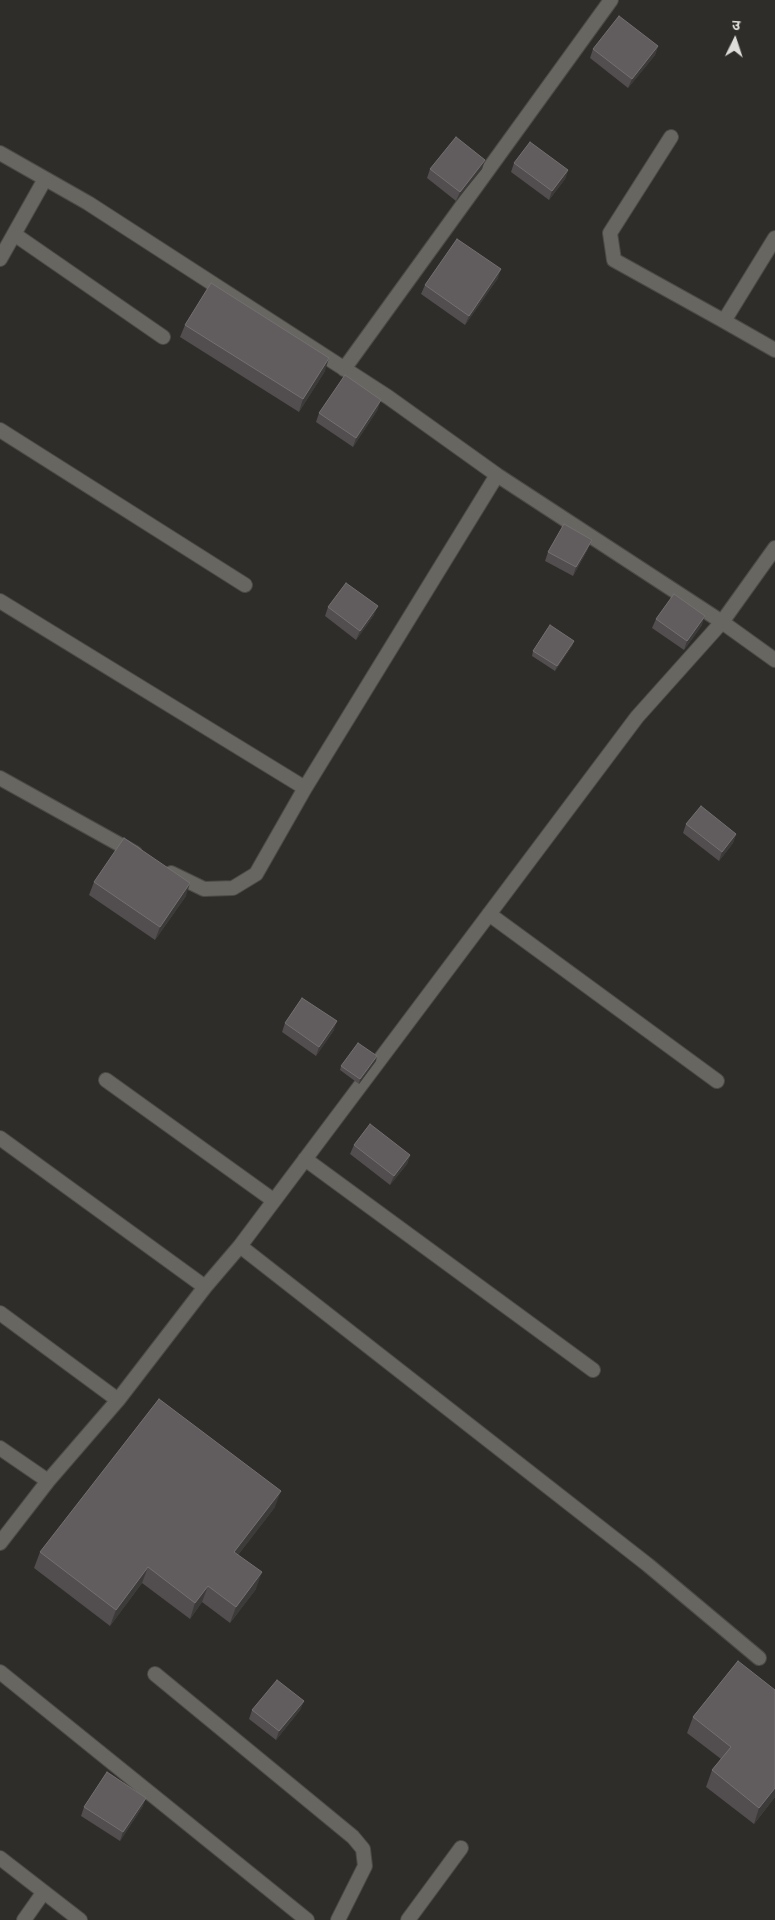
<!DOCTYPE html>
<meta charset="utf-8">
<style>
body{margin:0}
#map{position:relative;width:775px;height:1920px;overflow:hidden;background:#2e2d29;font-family:"Titillium Web","Noto Sans Devanagari",sans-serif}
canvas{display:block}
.north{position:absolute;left:710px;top:15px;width:50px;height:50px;-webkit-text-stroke:4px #2e2d29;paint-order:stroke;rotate:4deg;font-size:14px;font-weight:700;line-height:20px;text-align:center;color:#deddda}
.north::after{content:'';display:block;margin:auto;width:18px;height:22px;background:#deddda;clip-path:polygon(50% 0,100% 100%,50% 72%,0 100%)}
</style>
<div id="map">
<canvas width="775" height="1920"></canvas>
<div class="north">उ</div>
</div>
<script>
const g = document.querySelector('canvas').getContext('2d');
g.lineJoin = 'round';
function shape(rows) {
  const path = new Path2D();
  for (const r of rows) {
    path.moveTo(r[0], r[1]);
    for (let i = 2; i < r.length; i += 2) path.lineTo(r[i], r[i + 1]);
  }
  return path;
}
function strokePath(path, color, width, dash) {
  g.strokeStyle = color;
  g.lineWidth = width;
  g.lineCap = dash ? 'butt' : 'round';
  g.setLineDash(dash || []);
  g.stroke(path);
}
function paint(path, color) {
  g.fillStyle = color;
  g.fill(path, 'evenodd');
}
const minor = shape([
 [671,137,610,233,614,260,724,321],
 [0,153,88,203,388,397,497,475,722,622,775,660],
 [14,234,163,337],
 [775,238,724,321,775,350],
 [0,259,45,179],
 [344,369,611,0],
 [0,430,245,585],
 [0,601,305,788],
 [0,778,135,853],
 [171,873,204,889,233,888,256,874,305,788,497,475],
 [489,914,717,1081],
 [106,1080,273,1200],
 [0,1138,205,1287],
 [305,1159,593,1370],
 [240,1246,648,1565,759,1658],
 [0,1313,118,1400],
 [0,1448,48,1481],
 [0,1543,48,1481,118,1400,205,1287,240,1246,637,717,722,622,775,548],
 [0,1672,307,1920],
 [155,1674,353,1837,363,1849,365,1866,338,1920],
 [0,1858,80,1920],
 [24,1920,43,1893],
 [408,1920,461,1848]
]);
strokePath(minor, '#4b4a46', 16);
strokePath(minor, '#676661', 14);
paint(shape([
 [658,46,655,55,628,88,590,58,593,49],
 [485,160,482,169,456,201,427,178,430,169],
 [514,163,568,170,565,179,549,200,511,172],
 [498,278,465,325,421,294,425,285],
 [185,325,325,371,299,412,180,337],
 [378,409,353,447,316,422,319,413],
 [588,549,573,576,545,561,548,552],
 [328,607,374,615,356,640,325,616],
 [656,619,702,625,684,650,652,628],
 [574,641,572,646,555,671,532,656,533,651],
 [686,824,736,834,733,843,719,861,683,833],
 [94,882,186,896,155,940,89,895],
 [285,1023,334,1030,316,1056,282,1032],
 [376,1061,359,1084,340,1070,341,1066],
 [354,1145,410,1155,407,1164,390,1185,350,1154],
 [275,1507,238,1555,256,1589,230,1623,202,1602,190,1619,142,1583,110,1626,34,1568,40,1552],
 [738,1661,775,1797,754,1824,706,1787,712,1770,721,1759,687,1733,693,1717],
 [304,1701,300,1710,276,1740,249,1719,252,1710],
 [143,1806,120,1841,81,1816,84,1807]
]), '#524d4f');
paint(shape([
 [658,46,655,55,628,88,632,79],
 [485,160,482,169,456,201,460,192],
 [568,170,565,179,549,200,552,191],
 [501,269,498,278,465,325,469,316],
 [329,358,325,371,299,412,303,399],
 [381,400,378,409,353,447,356,438],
 [592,540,588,549,573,576,576,567],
 [378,606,374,615,356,640,360,631],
 [705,616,702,625,684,650,687,641],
 [574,641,572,646,555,671,557,666],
 [736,834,733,843,719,861,722,852],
 [190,883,186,896,155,940,160,927],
 [337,1021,334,1030,316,1056,319,1047],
 [377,1056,376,1061,359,1084,360,1079],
 [410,1155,407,1164,390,1185,394,1176],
 [281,1491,275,1507,228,1568,234,1552],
 [148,1567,142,1583,110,1626,116,1610],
 [262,1572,256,1589,230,1623,236,1607],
 [208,1586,202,1602,190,1619,195,1603],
 [304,1701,300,1710,276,1740,279,1731],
 [775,1788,775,1797,754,1824,759,1808],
 [146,1798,143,1806,120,1841,123,1832]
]), '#3d3a3a');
const building = shape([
 [619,16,658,46,632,79,593,49,619,16],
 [456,137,485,160,460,192,430,169,456,137],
 [530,142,568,170,552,191,514,163,530,142],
 [457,239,501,269,469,316,425,285,457,239],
 [211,283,329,358,303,399,185,325,211,283],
 [345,375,381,400,356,438,319,413,345,375],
 [564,524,592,540,576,567,548,552,564,524],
 [346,583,378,606,360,631,328,607,346,583],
 [674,594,705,616,687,641,656,619,674,594],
 [550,625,574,641,557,666,533,651,550,625],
 [701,806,736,834,722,852,686,824,701,806],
 [124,838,190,883,160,927,94,882,124,838],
 [302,998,337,1021,319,1047,285,1023,302,998],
 [358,1043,377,1056,360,1079,341,1066,358,1043],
 [370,1124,410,1155,394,1176,354,1145,370,1124],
 [159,1399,281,1491,234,1552,262,1572,236,1607,208,1586,195,1603,148,1567,116,1610,40,1552,159,1399],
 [738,1661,775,1690,775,1788,759,1808,712,1770,731,1747,693,1717,738,1661],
 [277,1680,304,1701,279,1731,252,1710,277,1680],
 [107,1772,146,1798,123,1832,84,1807,107,1772]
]);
paint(building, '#615c5e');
strokePath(building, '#747072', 1);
</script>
